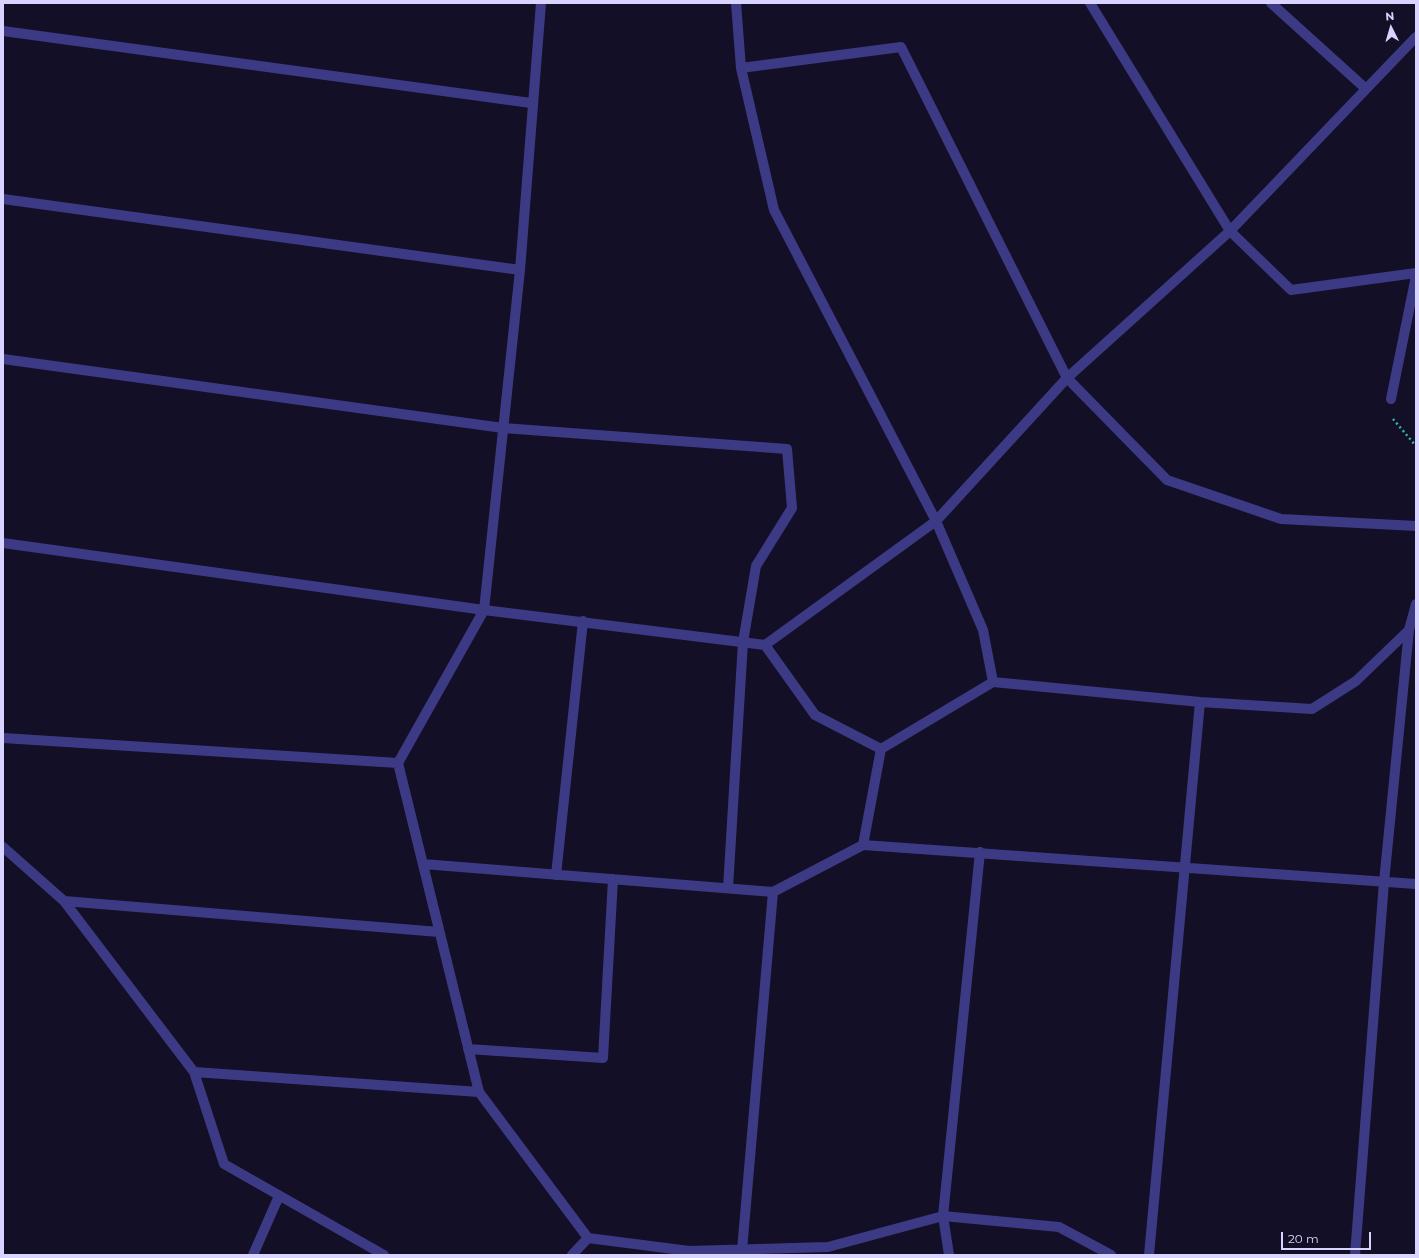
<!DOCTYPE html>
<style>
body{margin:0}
#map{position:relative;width:1419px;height:1258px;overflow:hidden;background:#130f26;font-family:Montserrat,sans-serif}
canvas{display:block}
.frame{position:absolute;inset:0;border:4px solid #d9d4ff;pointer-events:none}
.north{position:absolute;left:1371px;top:8px;width:40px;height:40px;-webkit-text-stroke:3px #130f26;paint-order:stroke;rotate:355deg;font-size:11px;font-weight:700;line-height:16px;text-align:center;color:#d9d4ff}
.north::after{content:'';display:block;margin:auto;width:14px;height:18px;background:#d9d4ff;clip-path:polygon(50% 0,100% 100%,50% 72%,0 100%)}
.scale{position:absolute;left:1281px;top:1232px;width:90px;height:18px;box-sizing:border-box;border:2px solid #d9d4ff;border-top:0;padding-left:5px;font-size:12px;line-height:14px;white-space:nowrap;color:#d9d4ff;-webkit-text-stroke:3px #130f26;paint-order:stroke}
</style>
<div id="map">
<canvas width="1419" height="1258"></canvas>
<div class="frame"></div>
<div class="north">N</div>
<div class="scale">20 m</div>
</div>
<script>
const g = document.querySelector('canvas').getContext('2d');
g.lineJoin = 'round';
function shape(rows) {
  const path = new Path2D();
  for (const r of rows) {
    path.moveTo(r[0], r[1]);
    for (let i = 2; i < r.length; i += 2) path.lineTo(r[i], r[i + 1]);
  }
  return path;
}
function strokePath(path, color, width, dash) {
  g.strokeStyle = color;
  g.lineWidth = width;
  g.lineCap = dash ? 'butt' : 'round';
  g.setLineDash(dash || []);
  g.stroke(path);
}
strokePath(shape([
 [1393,419,1416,446]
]), '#2fb8b0', 2.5, [2, 3]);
strokePath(shape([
 [541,3,520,270,484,610,398,763,479,1092,588,1238,689,1251,828,1247,943,1216,1059,1227,1111,1255],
 [736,3,741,68,774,210,936,521,983,630,993,682],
 [1090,3,1230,231,1291,290,1416,273],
 [1271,3,1365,88],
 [3,31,531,103],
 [741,68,901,47,1067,378,1167,480,1281,519,1416,526],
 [3,199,520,270],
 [3,359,503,428,787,449,792,508,756,566,743,642,728,888],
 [1391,399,1416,276],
 [3,543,484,610,765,645,815,715,881,749,993,682,1200,702,1312,709,1356,681,1409,630,1416,604],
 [765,645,936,521,1067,378,1230,231,1416,37],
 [3,738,398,763],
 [863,845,881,749],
 [3,847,64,901,194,1072,224,1164,384,1255],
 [423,864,773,892,863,845,1416,884],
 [556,875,583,621],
 [64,901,439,932],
 [468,1049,603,1058,613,879],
 [194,1072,479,1092],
 [742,1250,773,892],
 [253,1255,279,1196],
 [572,1255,588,1238],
 [949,1255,943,1216,980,852],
 [1149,1255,1200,702],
 [1355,1255,1384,882,1409,630]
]), '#3d3a85', 10);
</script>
